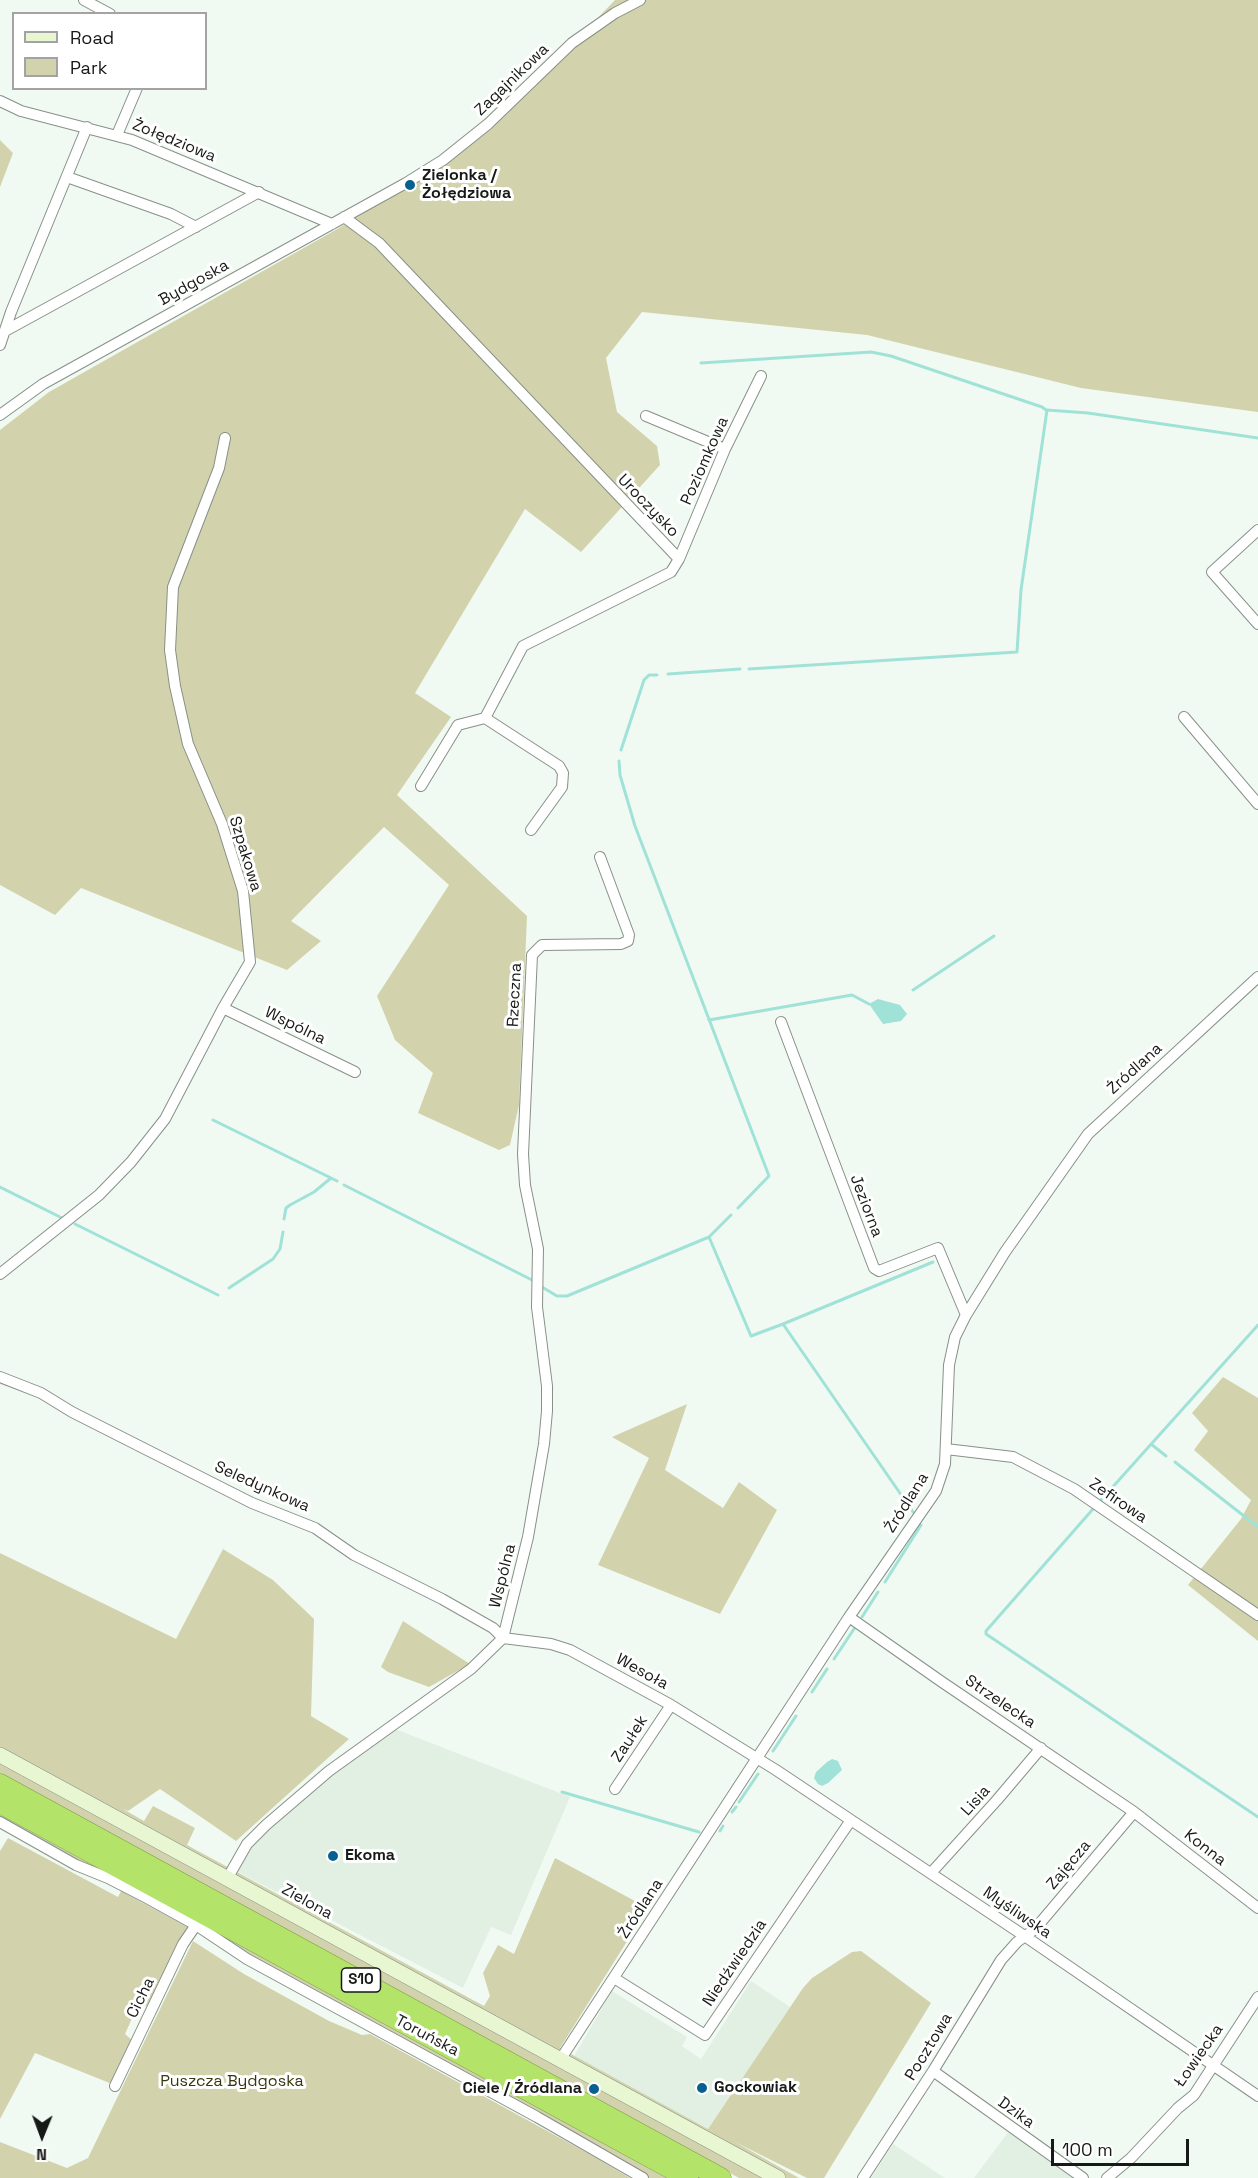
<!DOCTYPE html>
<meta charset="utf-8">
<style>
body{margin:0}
#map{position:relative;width:1258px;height:2178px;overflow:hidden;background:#f1faf2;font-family:"Space Grotesk",sans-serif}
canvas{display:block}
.legend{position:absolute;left:12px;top:12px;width:195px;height:78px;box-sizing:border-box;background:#fff;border:2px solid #a2a3a2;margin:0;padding:8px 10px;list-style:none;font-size:18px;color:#161916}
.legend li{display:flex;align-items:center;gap:12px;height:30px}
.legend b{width:30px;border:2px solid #a2a3a2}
.north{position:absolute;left:12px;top:2106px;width:60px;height:60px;-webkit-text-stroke:4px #fff;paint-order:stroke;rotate:181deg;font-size:16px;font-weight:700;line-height:24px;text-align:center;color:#161916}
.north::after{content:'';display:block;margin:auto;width:21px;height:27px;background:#161916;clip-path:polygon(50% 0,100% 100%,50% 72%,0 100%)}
.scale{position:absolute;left:1051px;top:2139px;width:138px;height:27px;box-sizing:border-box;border:3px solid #161916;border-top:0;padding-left:8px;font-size:18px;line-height:21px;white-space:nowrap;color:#161916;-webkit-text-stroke:4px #fff;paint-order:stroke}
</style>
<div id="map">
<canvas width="1258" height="2178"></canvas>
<ul class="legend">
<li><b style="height:8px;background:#e8f7d2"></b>Road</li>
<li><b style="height:16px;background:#d2d3ad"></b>Park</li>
</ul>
<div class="north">N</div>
<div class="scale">100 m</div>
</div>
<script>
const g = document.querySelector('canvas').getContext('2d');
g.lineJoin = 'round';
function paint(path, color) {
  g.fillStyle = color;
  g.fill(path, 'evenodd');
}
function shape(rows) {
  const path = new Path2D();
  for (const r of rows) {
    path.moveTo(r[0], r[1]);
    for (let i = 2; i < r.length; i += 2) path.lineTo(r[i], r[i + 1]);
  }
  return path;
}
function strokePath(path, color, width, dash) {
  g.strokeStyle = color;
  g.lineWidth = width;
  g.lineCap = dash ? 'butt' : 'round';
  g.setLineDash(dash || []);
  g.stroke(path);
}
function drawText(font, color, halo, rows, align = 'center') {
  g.font = font + ' "Space Grotesk",sans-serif';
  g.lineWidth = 6;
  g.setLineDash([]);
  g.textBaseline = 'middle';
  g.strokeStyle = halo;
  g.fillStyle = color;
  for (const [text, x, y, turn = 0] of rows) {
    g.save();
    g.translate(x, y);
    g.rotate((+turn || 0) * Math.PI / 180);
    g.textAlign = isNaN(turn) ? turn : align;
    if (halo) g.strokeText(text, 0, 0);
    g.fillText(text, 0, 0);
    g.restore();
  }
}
paint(shape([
 [395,1729,570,1797,511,1935,491,1927,463,1988,232,1869,238,1857,329,1771],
 [751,1981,790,2007,708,2129,573,2058,612,1991,687,2037,682,2046,701,2059],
 [1009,2131,1074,2178,974,2178],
 [893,2144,945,2178,871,2178]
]), '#e1f0e2');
paint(shape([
 [615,0,1258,0,1258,412,1081,388,867,335,642,312,606,358,617,412,657,446,660,465,581,552,525,509,415,693,451,717,397,795,527,916,519,1105,510,1145,499,1150,418,1113,433,1073,395,1040,377,996,449,885,384,827,291,921,321,941,287,970,81,888,55,915,0,885,0,430,49,392,339,228,490,130],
 [0,140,13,153,0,187],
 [1223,1377,1258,1398,1258,1641,1188,1585,1241,1519,1251,1500,1194,1450,1208,1431,1192,1413],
 [687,1404,665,1470,723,1508,739,1482,777,1510,720,1614,598,1565,649,1458,612,1437],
 [223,1549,273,1580,314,1619,311,1716,349,1739,236,1841,160,1789,128,1811,123,1809,144,1821,153,1806,195,1828,187,1845,484,2006,490,1996,483,1973,498,1945,514,1954,555,1858,648,1908,560,2048,708,2129,803,1988,812,1978,852,1952,861,1951,931,2003,824,2178,807,2178,735,2142,799,2178,739,2178,0,1774,0,1553,176,1639],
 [403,1621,470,1664,429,1687,388,1672,381,1667],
 [0,1815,460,2064,666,2178,648,2178,581,2138,0,1818],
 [8,1838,118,1897,121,1891,189,1928,147,2006,138,2005,125,2034,132,2040,112,2084,35,2053,0,2119,0,1851],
 [193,1941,244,1974,329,2021,362,2035,370,2034,593,2156,630,2178,0,2178,0,2142,67,2168,88,2158]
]), '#d2d3ad');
paint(shape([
 [878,999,900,1005,907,1014,901,1021,883,1024,869,1004],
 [832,1759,838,1761,842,1770,828,1783,822,1786,818,1784,814,1778,816,1772,827,1762]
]), '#a0e2d8');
strokePath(shape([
 [701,363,871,352,891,356,1042,407,1046,410],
 [749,669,1017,652,1021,590,1047,410,1088,413,1258,438],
 [668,674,740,669],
 [621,750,644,680,649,675,657,675],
 [619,761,620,775,635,826,769,1176,738,1208],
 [913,990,994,936],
 [709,1020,852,995,869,1004],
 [213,1120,331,1178],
 [344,1185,534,1281],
 [0,1187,62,1218],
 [284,1219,286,1208,290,1205,314,1192,331,1178,337,1181],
 [75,1224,218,1295],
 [709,1237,751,1336,783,1324,913,1512],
 [542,1287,557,1296,567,1296,709,1237,731,1215],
 [229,1288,273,1259,280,1249,283,1232],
 [783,1324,933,1262],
 [1151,1444,1166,1456],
 [1175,1462,1258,1527],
 [1101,1500,1258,1325],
 [1093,1509,986,1631,986,1634,1258,1817],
 [885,1582,921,1525],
 [862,1617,878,1592],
 [834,1659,854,1629],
 [812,1692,827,1669],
 [773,1751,796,1716],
 [562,1792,699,1832],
 [739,1802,758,1774],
 [732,1812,736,1807],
 [720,1831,723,1826]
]), '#a0e2d8', 3);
const street = shape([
 [84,0,110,14],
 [0,101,21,111,132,140,332,224],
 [117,135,137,88],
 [67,177,171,214,196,227],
 [344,217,379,243,679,559,671,572,523,646,485,718,458,725,421,786],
 [5,331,259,192],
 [0,345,11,312,87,127],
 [0,415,43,384,406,183,443,160,488,124,572,43,615,13,640,0],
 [646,416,725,449],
 [1258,530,1212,572,1258,624],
 [679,559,725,449,761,376],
 [1184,717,1258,804],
 [485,718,559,766,563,773,562,787,531,830],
 [223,1008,355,1072],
 [781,1022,874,1268,879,1271,938,1248,966,1315],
 [0,1274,99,1195,131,1162,165,1119,223,1008,250,962,243,891,222,824,188,744,175,686,170,650,173,587,219,468,225,438],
 [0,1377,41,1393,72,1412,252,1503,315,1528,354,1555,442,1599,493,1628,503,1638,551,1644,570,1650,671,1705,776,1770,1026,1937,1258,2096],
 [946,1449,1013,1457,1074,1489,1258,1615],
 [849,1617,942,1682,1134,1812,1258,1908],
 [615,1789,671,1705],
 [0,1822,76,1865,108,1878,147,1898,196,1925,247,1959,537,2117,643,2178],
 [931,1873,997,1800,1041,1748],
 [227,1879,247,1844,266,1825,329,1771,471,1669,503,1638,528,1537,544,1444,547,1411,547,1386,537,1307,538,1249,525,1185,523,1154,532,955,542,945,621,944,628,941,629,935,600,857],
 [614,1978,705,2035,851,1820],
 [560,2060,849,1617,936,1491,945,1464,949,1365,955,1337,966,1315,1005,1252,1088,1134,1258,977],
 [933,2071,1083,2178],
 [115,2086,183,1944,196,1925],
 [863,2178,933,2071,1001,1960,1017,1942,1035,1929,1134,1812],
 [1107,2178,1131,2158,1178,2108,1194,2095,1258,1997]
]);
const secondary = shape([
 [0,1755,778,2178]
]);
const highway = shape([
 [0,1784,721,2178],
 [0,1803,688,2178]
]);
strokePath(street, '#889088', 12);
strokePath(secondary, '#889088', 16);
strokePath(highway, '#7d9c4c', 21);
strokePath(street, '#fff', 10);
strokePath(secondary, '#e8f7d2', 15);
strokePath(highway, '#b4e369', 20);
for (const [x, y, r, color] of [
 [410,185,6,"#066192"],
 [333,1856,6,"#066192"],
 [702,2088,6,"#066192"],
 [594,2089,6,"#066192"]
]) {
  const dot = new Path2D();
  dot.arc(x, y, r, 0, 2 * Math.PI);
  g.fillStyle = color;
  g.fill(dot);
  strokePath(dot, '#fff', 2);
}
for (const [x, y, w] of [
 [361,1980,39]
]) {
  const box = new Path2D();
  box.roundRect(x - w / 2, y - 12, w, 24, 4.5);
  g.fillStyle = '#fff';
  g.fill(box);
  strokePath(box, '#161916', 1.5);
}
drawText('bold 15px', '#161916', null, [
 ["S10",361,1980]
]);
drawText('16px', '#161916', '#fff', [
 ["Zagajnikowa",512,80,-44],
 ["Żołędziowa",174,141,22],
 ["Bydgoska",194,283,-29],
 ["Poziomkowa",705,461,-66],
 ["Uroczysko",648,506,46],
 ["Szpakowa",245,854,73],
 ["Rzeczna",515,995,-87],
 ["Wspólna",295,1026,26],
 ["Źródlana",1135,1069,-42],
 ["Jeziorna",866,1206,69],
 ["Seledynkowa",262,1487,24],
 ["Zefirowa",1118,1501,34],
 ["Źródlana",907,1503,-58],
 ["Wspólna",503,1576,-76],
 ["Wesoła",642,1672,29],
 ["Strzelecka",1000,1702,34],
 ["Zaułek",630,1739,-57],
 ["Lisia",976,1801,-48],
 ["Konna",1205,1848,38],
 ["Zajęcza",1069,1865,-50],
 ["Zielona",307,1902,29],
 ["Źródlana",641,1909,-57],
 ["Myśliwska",1017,1913,34],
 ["Niedźwiedzia",735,1963,-56],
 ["Cicha",141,1998,-64],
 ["Toruńska",427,2036,28],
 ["Pocztowa",929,2047,-59],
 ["Łowiecka",1199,2056,-55],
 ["Dzika",1016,2113,36]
]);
drawText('bold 16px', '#161916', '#fff', [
 ["Zielonka /",422,176],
 ["Żołędziowa",422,194],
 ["Ekoma",345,1856],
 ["Gockowiak",714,2088],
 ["Ciele / Źródlana",582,2089,"right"]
], 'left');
drawText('16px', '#38370f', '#fff', [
 ["Puszcza Bydgoska",232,2082]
]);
</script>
